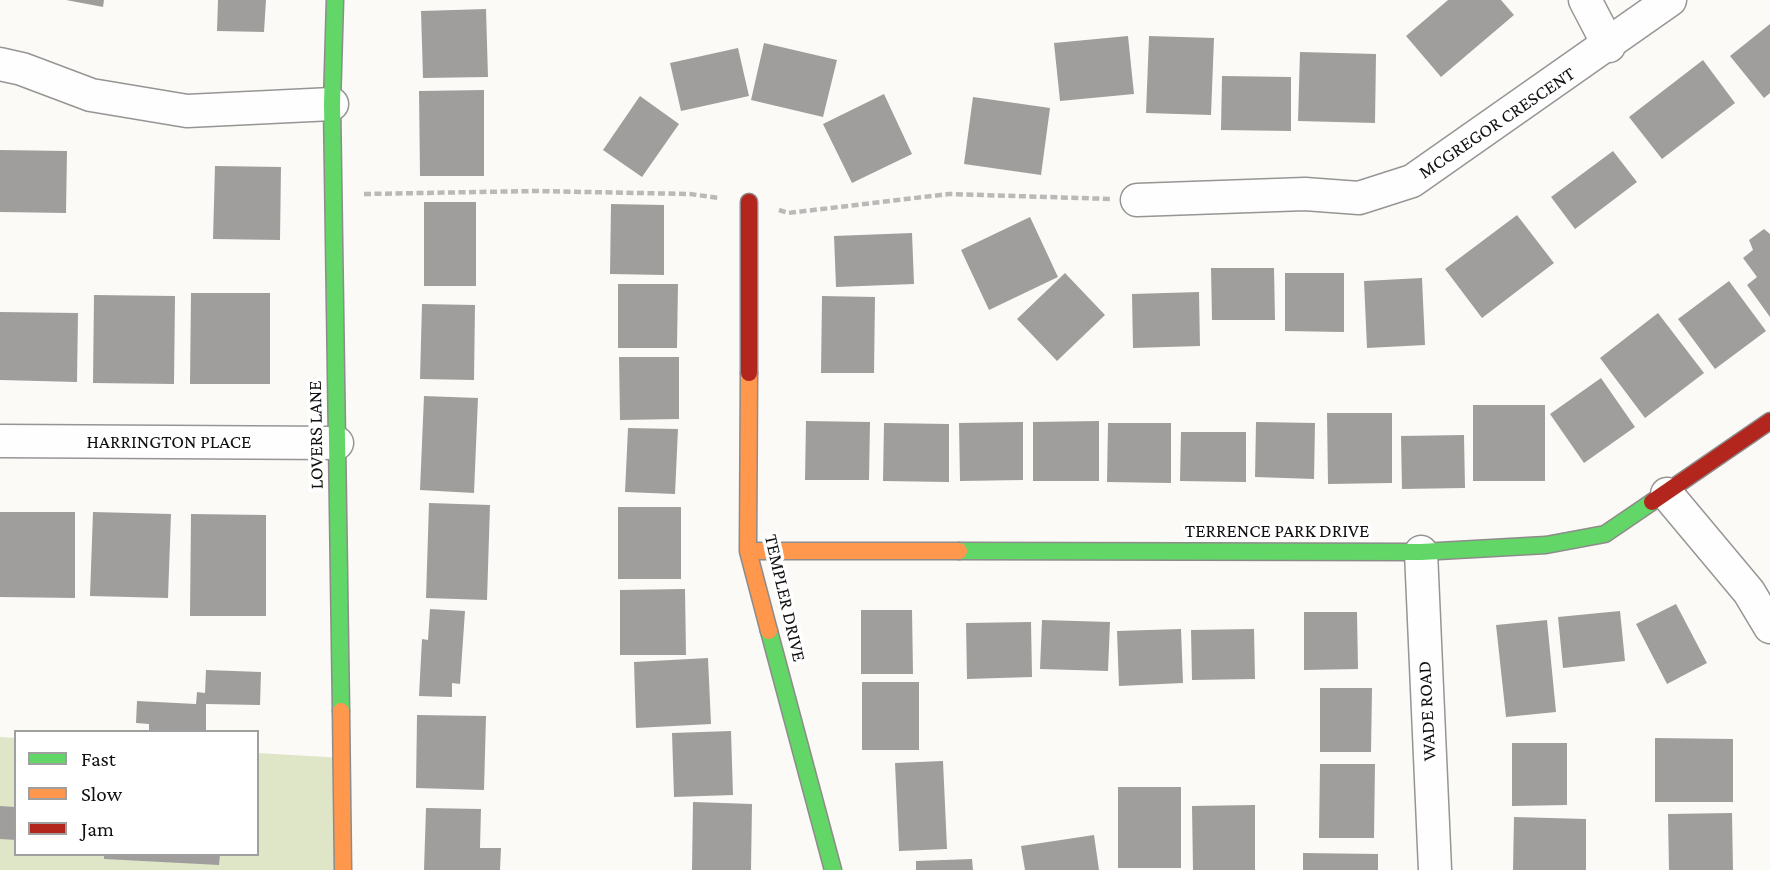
<!DOCTYPE html>
<style>
body{margin:0}
#map{position:relative;width:1770px;height:870px;overflow:hidden;background:#fcfaf7;font-family:"Crimson Pro",serif}
canvas{display:block}
.legend{position:absolute;left:14px;top:730px;width:245px;height:126px;box-sizing:border-box;background:#fff;border:2px solid #9f9f9f;margin:0;padding:9px 12px;list-style:none;font-size:21px;color:#101010}
.legend li{display:flex;align-items:center;gap:14px;height:35px}
.legend b{width:35px;border:2px solid #9f9f9f}
</style>
<div id="map">
<canvas width="1770" height="870"></canvas>
<ul class="legend">
<li><b style="height:9px;background:#63d668"></b>Fast</li>
<li><b style="height:9px;background:#ff974d"></b>Slow</li>
<li><b style="height:9px;background:#b3261e"></b>Jam</li>
</ul>
</div>
<script>
const g = document.querySelector('canvas').getContext('2d');
g.lineJoin = 'round';
function paint(path, color) {
  g.fillStyle = color;
  g.fill(path, 'evenodd');
}
function shape(rows) {
  const path = new Path2D();
  for (const r of rows) {
    path.moveTo(r[0], r[1]);
    for (let i = 2; i < r.length; i += 2) path.lineTo(r[i], r[i + 1]);
  }
  return path;
}
function strokePath(path, color, width, dash) {
  g.strokeStyle = color;
  g.lineWidth = width;
  g.lineCap = dash ? 'butt' : 'round';
  g.setLineDash(dash || []);
  g.stroke(path);
}
function drawText(font, color, halo, rows, align = 'center') {
  g.font = font + ' "Crimson Pro",serif';
  g.lineWidth = 7;
  g.setLineDash([]);
  g.textBaseline = 'middle';
  g.strokeStyle = halo;
  g.fillStyle = color;
  for (const [text, x, y, turn = 0] of rows) {
    g.save();
    g.translate(x, y);
    g.rotate((+turn || 0) * Math.PI / 180);
    g.textAlign = isNaN(turn) ? turn : align;
    if (halo) g.strokeText(text, 0, 0);
    g.fillText(text, 0, 0);
    g.restore();
  }
}
paint(shape([
 [0,737,16,738,16,854,257,854,257,753,344,758,341,870,0,870]
]), '#dfe6c8');
paint(shape([
 [66,0,104,0,103,7],
 [218,0,266,0,264,32,217,31],
 [1448,0,1501,0,1514,15,1441,77,1406,36],
 [486,9,488,77,423,78,421,11],
 [1770,24,1770,93,1764,98,1730,56],
 [1128,36,1134,94,1060,101,1054,43],
 [1149,36,1214,38,1211,115,1146,113],
 [764,43,837,60,823,117,751,100],
 [738,48,749,96,681,111,670,63],
 [1300,52,1376,54,1375,123,1298,121],
 [1703,60,1735,103,1662,159,1629,117],
 [1222,76,1291,77,1291,131,1221,130],
 [484,90,484,176,420,176,419,91],
 [884,94,912,154,852,183,823,124],
 [640,96,679,124,642,177,603,150],
 [973,97,1050,108,1041,175,964,164],
 [0,150,67,151,66,213,0,212],
 [1613,151,1637,182,1575,229,1551,197],
 [215,166,281,167,280,240,213,239],
 [424,202,476,202,476,286,424,286],
 [611,204,664,205,664,275,610,274],
 [1517,215,1554,263,1482,318,1445,269],
 [1030,217,1058,277,989,310,961,250],
 [1764,229,1770,234,1770,317,1747,285,1757,277,1743,258,1753,250,1749,240],
 [912,233,914,284,836,287,834,236],
 [1211,268,1274,268,1275,320,1212,320],
 [1065,273,1105,315,1057,361,1017,319],
 [1285,273,1344,273,1344,332,1285,331],
 [1422,278,1425,345,1367,348,1364,281],
 [1729,281,1766,331,1715,369,1678,319],
 [618,284,678,284,677,348,618,348],
 [1199,292,1200,346,1133,348,1132,294],
 [191,293,270,293,270,384,190,384],
 [94,295,175,296,174,384,93,383],
 [822,296,875,297,874,373,821,373],
 [422,304,475,305,474,380,420,379],
 [0,312,78,313,77,382,0,380],
 [1658,313,1704,373,1645,418,1600,358],
 [619,357,679,357,679,419,620,420],
 [1601,378,1635,427,1584,463,1550,414],
 [424,396,478,398,474,493,420,490],
 [1473,405,1545,405,1545,481,1473,481],
 [1327,413,1392,413,1392,483,1328,484],
 [806,421,870,422,869,480,805,480],
 [1099,421,1099,481,1033,481,1033,422],
 [1023,422,1023,480,960,481,959,423],
 [1256,422,1315,423,1314,479,1255,477],
 [884,423,949,424,949,482,883,481],
 [1108,423,1171,423,1171,483,1107,482],
 [628,428,678,429,675,494,625,492],
 [1181,432,1246,432,1246,482,1180,481],
 [1464,435,1465,488,1402,489,1401,436],
 [429,503,490,505,487,600,426,598],
 [618,507,681,507,681,579,618,579],
 [0,512,75,512,75,598,0,597],
 [93,512,171,514,168,598,90,596],
 [191,514,266,515,266,616,190,616],
 [685,589,686,655,620,655,620,590],
 [1676,604,1707,663,1667,684,1636,624],
 [430,609,465,611,460,684,452,683,452,697,419,696,422,639,428,640],
 [861,610,912,610,913,674,861,674],
 [1620,611,1625,661,1563,668,1558,617],
 [1304,612,1357,612,1358,669,1304,670],
 [1042,620,1110,622,1108,671,1040,669],
 [1547,620,1556,712,1506,717,1496,625],
 [1031,622,1032,677,967,679,966,623],
 [1181,629,1183,683,1119,686,1117,631],
 [1254,629,1255,679,1192,680,1191,630],
 [708,658,711,724,636,728,634,662],
 [206,670,261,672,260,705,206,704,206,732,149,732,149,724,136,723,137,701,196,704,197,692,205,693],
 [862,682,919,682,919,750,862,750],
 [1320,688,1372,688,1371,752,1320,752],
 [417,715,486,716,484,790,416,788],
 [731,731,733,795,674,797,672,733],
 [1655,738,1733,739,1733,802,1655,802],
 [1512,743,1567,743,1567,805,1512,806],
 [943,761,947,849,899,851,895,763],
 [1320,764,1375,764,1374,838,1319,838],
 [1118,787,1181,787,1181,868,1118,868],
 [693,802,752,804,751,870,692,870],
 [1255,805,1255,870,1193,870,1192,806],
 [0,806,16,807,16,840,0,839],
 [426,808,481,809,480,848,501,848,500,870,424,870],
 [1732,813,1733,870,1669,870,1668,814],
 [1514,817,1586,819,1586,870,1513,870],
 [1094,835,1099,870,1025,870,1021,846],
 [1303,853,1378,854,1378,870,1303,870],
 [104,854,220,854,219,865,104,859],
 [972,859,973,870,916,870,916,861]
]), '#a09e9c');
const street = shape([
 [1585,0,1609,46],
 [0,64,22,69,91,95,187,111,332,104],
 [1137,200,1305,194,1359,198,1412,181,1670,0],
 [0,441,337,443],
 [1667,494,1749,592,1770,627],
 [1421,552,1435,870]
]);
const fast = shape([
 [335,0,332,104,341,711],
 [959,551,1421,552,1546,545,1605,534,1652,502],
 [769,631,833,870]
]);
const slow = shape([
 [749,373,748,551,769,631],
 [748,551,959,551],
 [341,711,343,870]
]);
const jam = shape([
 [749,373,749,202],
 [1652,502,1770,421]
]);
strokePath(street, '#969594', 35);
strokePath(fast, '#8d8c8b', 19);
strokePath(slow, '#8d8c8b', 19);
strokePath(jam, '#8d8c8b', 19);
strokePath(shape([
 [364,194,536,191,690,194,719,198],
 [779,210,788,213,949,194,1112,199]
]), '#b9b9b8', 4.5, [7, 3.5]);
strokePath(street, '#fffefe', 32);
strokePath(fast, '#63d668', 16);
strokePath(slow, '#ff974d', 16);
strokePath(jam, '#b3261e', 16);
drawText('19px', '#101010', '#fff', [
 ["MCGREGOR CRESCENT",1497,123,-34],
 ["LOVERS LANE",316,435,-91],
 ["HARRINGTON PLACE",169,442],
 ["TERRENCE PARK DRIVE",1277,531],
 ["TEMPLER DRIVE",785,598,77],
 ["WADE ROAD",1427,711,-93]
]);
</script>
